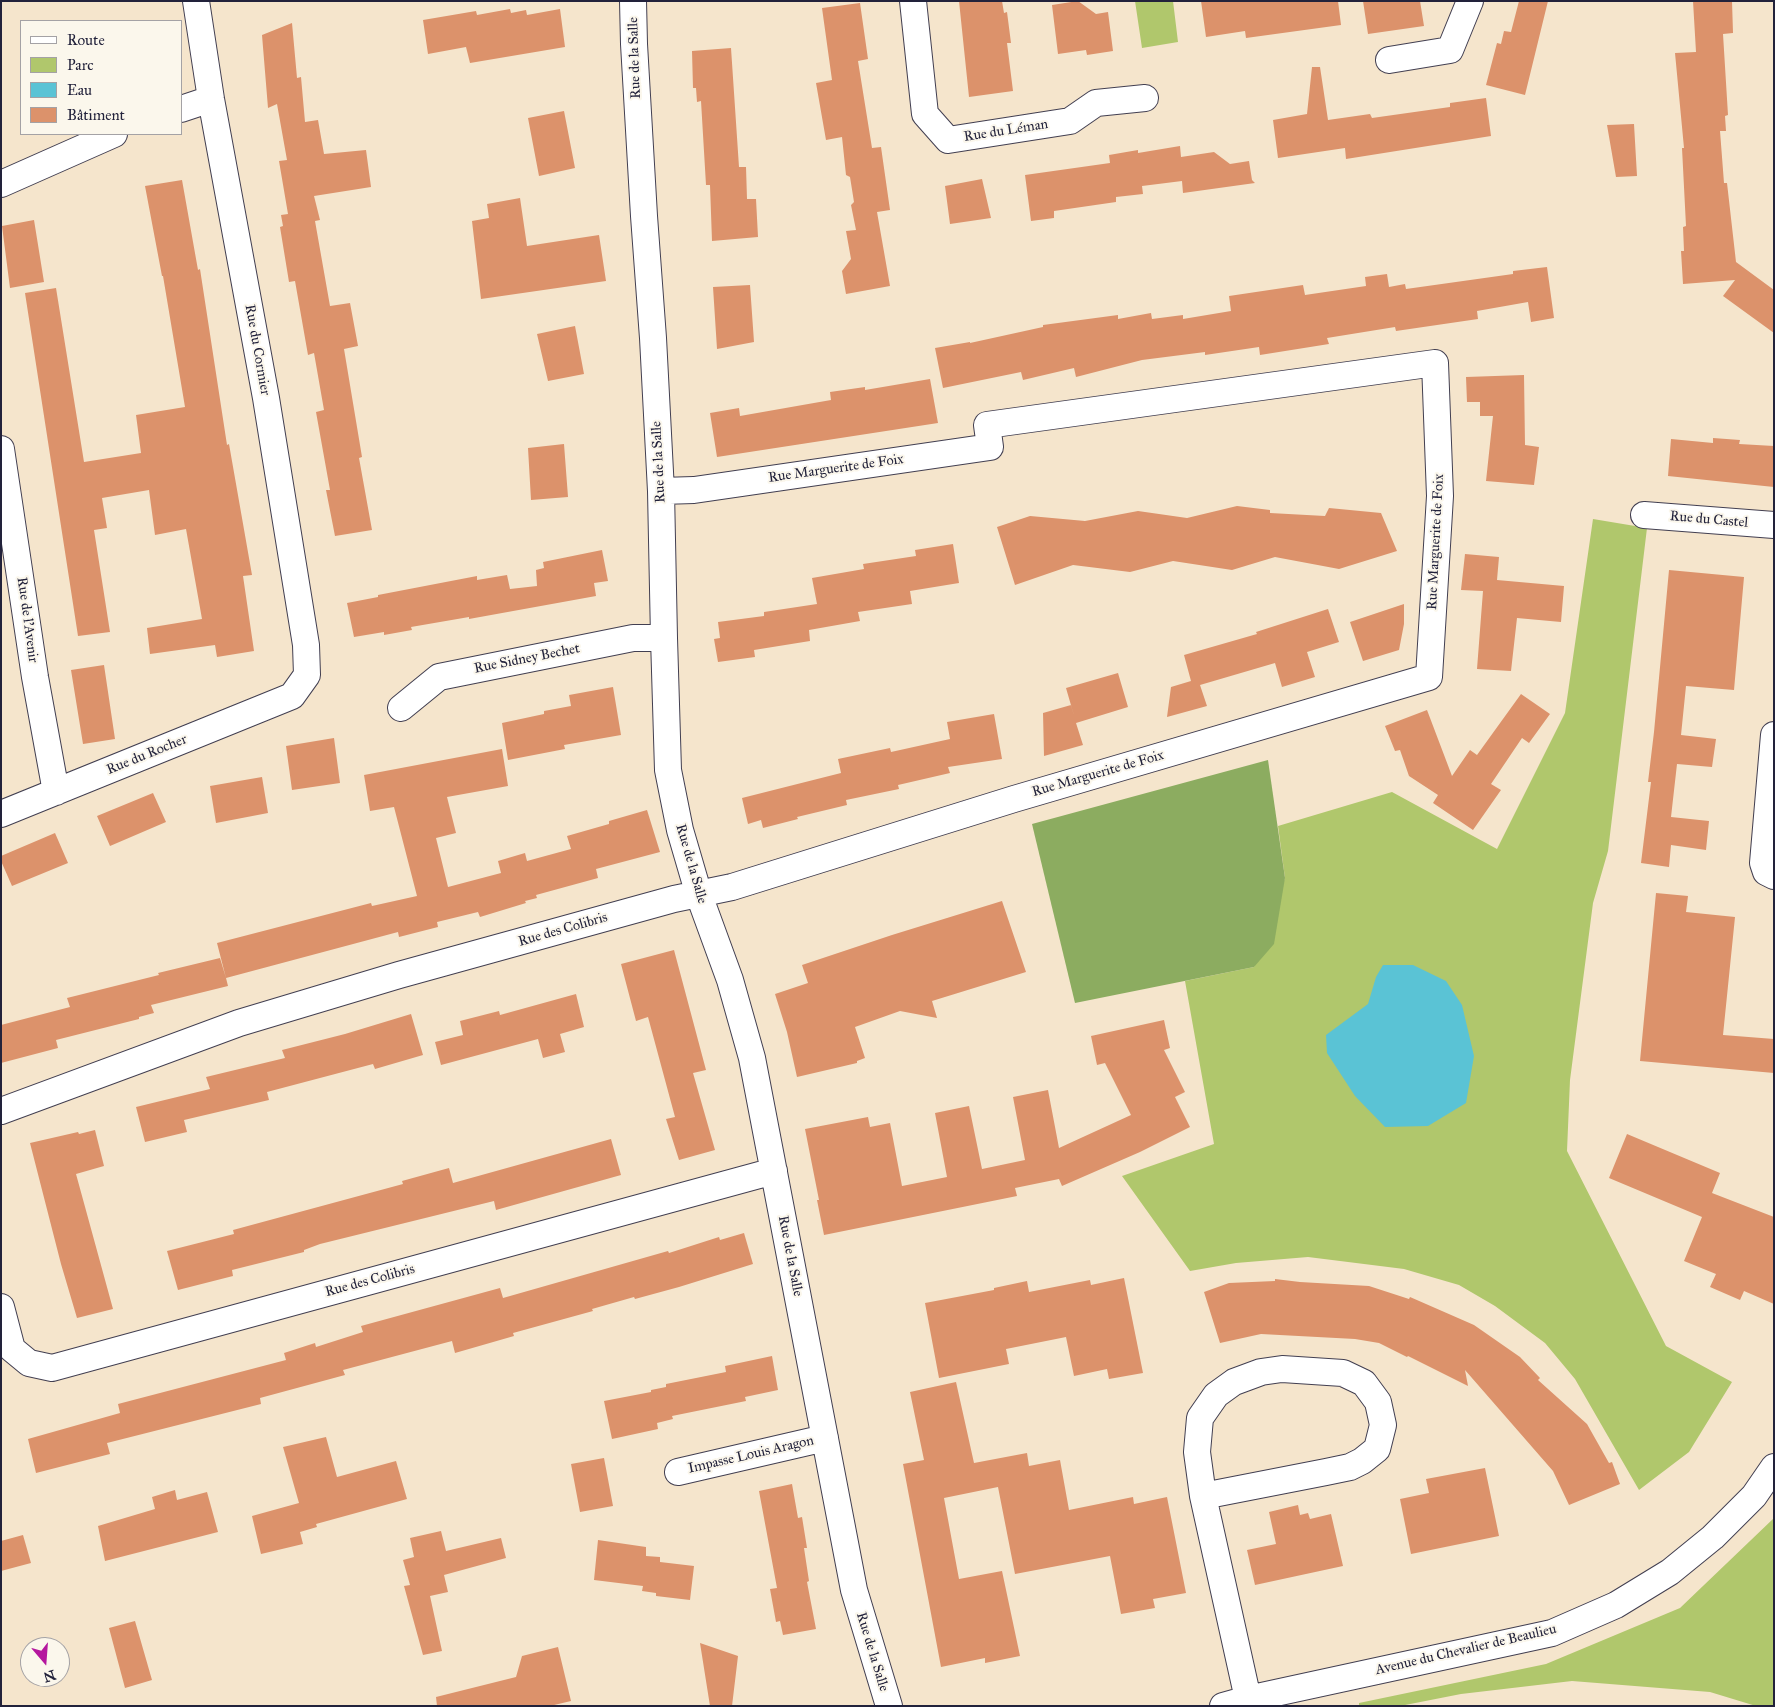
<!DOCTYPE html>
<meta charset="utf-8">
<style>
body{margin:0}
#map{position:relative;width:1775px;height:1707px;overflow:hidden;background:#f5e5cc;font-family:"IM FELL Great Primer",serif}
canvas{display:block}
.frame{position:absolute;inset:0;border:2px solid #22223b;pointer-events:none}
.legend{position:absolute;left:20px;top:20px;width:162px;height:115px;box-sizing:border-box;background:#fbf7ec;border:1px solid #a4a2a5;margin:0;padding:6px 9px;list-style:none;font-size:15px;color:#22223b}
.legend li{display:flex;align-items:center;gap:10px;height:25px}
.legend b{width:25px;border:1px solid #a4a2a5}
.north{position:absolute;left:20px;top:1637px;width:50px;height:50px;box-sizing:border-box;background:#fbf7ec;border:1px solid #a4a2a5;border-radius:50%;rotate:162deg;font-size:14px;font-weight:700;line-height:20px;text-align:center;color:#22223b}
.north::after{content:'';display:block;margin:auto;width:18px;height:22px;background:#b5179e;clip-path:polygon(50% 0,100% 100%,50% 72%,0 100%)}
</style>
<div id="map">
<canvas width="1775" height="1707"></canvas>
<div class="frame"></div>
<ul class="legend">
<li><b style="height:6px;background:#fff"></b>Route</li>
<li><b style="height:14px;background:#b0c76c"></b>Parc</li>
<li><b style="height:14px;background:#5ac3d5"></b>Eau</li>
<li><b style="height:14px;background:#dc926b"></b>Bâtiment</li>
</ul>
<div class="north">N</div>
</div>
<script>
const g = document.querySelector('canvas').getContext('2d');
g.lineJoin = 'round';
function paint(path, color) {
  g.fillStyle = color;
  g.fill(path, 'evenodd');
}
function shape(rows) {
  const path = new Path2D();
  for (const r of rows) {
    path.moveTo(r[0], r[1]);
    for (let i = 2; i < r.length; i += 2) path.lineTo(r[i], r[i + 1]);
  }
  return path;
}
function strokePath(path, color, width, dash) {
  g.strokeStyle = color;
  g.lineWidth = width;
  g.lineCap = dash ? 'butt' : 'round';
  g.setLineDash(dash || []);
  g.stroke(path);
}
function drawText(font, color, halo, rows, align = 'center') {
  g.font = font + ' "IM FELL Great Primer",serif';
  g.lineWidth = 4;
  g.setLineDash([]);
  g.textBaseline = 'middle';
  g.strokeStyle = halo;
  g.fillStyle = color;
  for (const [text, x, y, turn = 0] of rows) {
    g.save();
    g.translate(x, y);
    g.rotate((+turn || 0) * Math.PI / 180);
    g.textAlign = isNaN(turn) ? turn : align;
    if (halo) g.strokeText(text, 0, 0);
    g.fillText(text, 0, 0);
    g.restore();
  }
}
paint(shape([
 [1135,1,1173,1,1178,42,1142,48],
 [1593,519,1647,528,1608,851,1593,903,1570,1080,1567,1151,1666,1346,1732,1382,1689,1452,1639,1490,1575,1379,1545,1343,1495,1306,1459,1285,1404,1269,1308,1257,1236,1263,1190,1271,1122,1176,1214,1144,1185,981,1254,967,1285,878,1278,826,1392,792,1497,849,1565,713],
 [1774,1518,1774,1706,1756,1706,1710,1692,1572,1681,1461,1694,1400,1706,1359,1706,1359,1703,1546,1664,1680,1608]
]), '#b0c76c');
paint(shape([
 [1268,760,1285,878,1274,944,1254,967,1075,1003,1032,824]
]), '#8cac60');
paint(shape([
 [1383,965,1413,965,1446,981,1462,1005,1474,1056,1466,1103,1428,1126,1385,1127,1355,1096,1327,1053,1326,1035,1368,1004,1376,977]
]), '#5ac3d5');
paint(shape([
 [959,1,1002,1,1004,13,1007,12,1011,43,1007,43,1013,91,969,97],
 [1078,1,1096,14,1108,12,1113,51,1087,55,1086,50,1058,54,1052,5],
 [1201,1,1338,1,1341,25,1246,38,1245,31,1206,37],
 [1363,1,1420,1,1424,26,1368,34],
 [1519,1,1548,1,1525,95,1486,85,1497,43,1501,44,1504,31,1511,32],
 [1693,1,1732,1,1733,33,1723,34,1728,115,1725,116,1726,131,1720,131,1724,183,1727,183,1736,262,1774,290,1774,333,1723,296,1735,280,1683,284,1681,251,1684,251,1683,227,1686,226,1682,148,1684,148,1675,53,1696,52],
 [860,3,868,59,858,61,872,148,881,147,890,210,877,212,890,286,846,294,842,271,851,259,846,231,856,230,851,205,854,202,850,177,846,175,842,137,826,140,816,83,832,80,822,8],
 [510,9,511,13,526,10,527,15,560,9,565,47,470,63,466,47,428,54,423,20,476,11,477,15],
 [292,23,297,78,301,77,305,122,318,120,324,154,366,150,371,187,314,196,320,220,315,221,330,306,350,303,358,346,344,349,362,457,359,458,372,530,335,536,326,490,330,490,316,412,324,410,314,353,308,355,295,281,289,282,280,227,283,226,281,215,288,214,279,161,287,160,277,104,268,108,262,35],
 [731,48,739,167,746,167,747,199,756,199,758,237,712,241,710,185,706,185,701,101,697,102,696,88,693,88,692,51],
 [1312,67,1320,67,1328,120,1370,114,1372,118,1450,107,1450,103,1486,98,1491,136,1346,159,1345,148,1278,158,1273,120,1307,114],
 [564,111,575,168,539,176,528,118],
 [1634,124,1637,176,1616,177,1607,125],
 [1180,146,1181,157,1214,152,1230,164,1249,161,1252,180,1255,183,1183,193,1182,181,1142,186,1143,194,1116,197,1116,202,1054,211,1054,218,1031,221,1025,175,1110,163,1109,155,1138,150,1138,153],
 [982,179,991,218,950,224,945,186],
 [182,180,198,270,200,269,227,445,229,444,252,575,243,576,254,651,217,657,215,645,150,654,147,628,202,619,186,529,155,535,149,490,102,498,107,528,94,530,110,632,78,636,25,293,56,288,84,462,141,453,136,415,185,407,163,276,162,276,145,186],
 [520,198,527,246,599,235,606,281,481,299,472,221,489,218,487,204],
 [34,220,44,282,10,288,2,226],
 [1547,267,1554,318,1531,322,1528,302,1477,311,1478,319,1396,331,1395,327,1327,338,1329,344,1260,355,1259,347,1205,355,1205,352,1142,360,1076,377,1074,368,1023,380,1021,372,943,388,935,348,970,342,970,343,1043,327,1043,325,1118,315,1118,319,1151,313,1152,319,1183,315,1183,319,1231,311,1229,296,1303,285,1305,295,1366,286,1365,277,1387,274,1389,287,1405,284,1406,289,1513,274,1513,271],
 [750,285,754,342,717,349,713,287],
 [575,326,584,374,548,381,537,334],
 [1524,375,1525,445,1539,447,1534,485,1486,481,1493,416,1480,416,1480,402,1467,402,1466,377],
 [930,379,938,423,717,457,710,413,739,408,740,416,831,400,830,392,865,387,865,390],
 [1713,438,1740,440,1739,444,1774,446,1774,487,1668,476,1671,439,1713,443],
 [564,444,568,497,531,500,528,448],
 [1237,506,1270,510,1270,513,1325,516,1329,508,1381,513,1397,551,1339,569,1275,557,1232,570,1173,561,1130,572,1073,565,1015,585,997,527,1030,516,1085,521,1138,511,1187,518],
 [953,544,959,583,910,591,912,604,858,612,860,621,809,630,810,641,754,650,755,657,718,662,714,639,720,638,718,622,764,616,764,612,817,604,812,578,864,569,863,564,916,556,915,550],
 [602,550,608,581,594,583,596,596,469,619,469,617,411,627,412,630,384,635,384,632,354,637,347,603,378,597,378,595,477,576,477,580,507,575,510,589,537,586,536,570,544,568,543,562],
 [1465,554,1499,557,1497,580,1564,586,1561,622,1517,618,1511,671,1477,669,1483,591,1461,590],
 [1669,570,1744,577,1734,690,1686,686,1681,735,1716,739,1712,767,1677,764,1671,817,1709,821,1706,850,1671,845,1669,867,1641,863,1651,782,1648,782,1654,732],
 [1404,604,1404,624,1399,650,1363,661,1350,622],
 [1328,609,1339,642,1307,652,1315,677,1282,687,1275,663,1200,685,1207,706,1167,717,1171,687,1191,681,1184,655,1257,634,1256,632],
 [104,665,115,739,83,744,71,670],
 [1118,673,1128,707,1076,723,1083,745,1044,756,1043,713,1071,705,1075,719,1066,688],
 [613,687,621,735,564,745,565,749,508,760,502,723,544,714,544,711,571,706,569,695],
 [1521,694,1550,714,1529,743,1522,738,1491,784,1501,790,1473,830,1433,803,1438,795,1409,776,1400,750,1395,751,1385,726,1427,710,1452,776,1470,750,1477,755],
 [994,714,1002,759,948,767,950,773,898,785,899,789,846,800,847,805,797,817,798,819,763,828,761,820,748,824,742,798,841,773,838,759,890,748,891,752,950,739,947,722],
 [334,738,340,783,292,790,286,746],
 [502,749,508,786,447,797,456,833,436,838,448,887,501,873,498,861,525,853,527,861,571,849,567,836,609,824,609,821,647,810,660,852,596,869,598,878,536,895,537,898,525,901,526,903,480,917,478,912,437,922,438,927,399,937,398,932,226,978,228,986,151,1005,154,1013,139,1017,139,1019,56,1040,58,1048,1,1063,1,1025,70,1007,67,998,159,975,158,973,220,958,226,978,217,943,371,903,372,906,417,896,394,807,370,811,364,775],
 [262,777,268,813,216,823,210,786],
 [153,793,166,822,110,846,97,816],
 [55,833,68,863,12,886,1,861,1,856],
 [1656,893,1688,896,1686,912,1735,917,1723,1035,1774,1039,1774,1073,1640,1061],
 [1002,901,1026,972,932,1001,937,1018,900,1011,855,1027,865,1058,857,1061,857,1063,797,1077,787,1032,775,994,808,983,802,965,892,935],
 [674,950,706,1070,693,1073,715,1150,679,1160,666,1119,675,1117,648,1017,636,1021,621,964],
 [576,994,584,1027,560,1034,565,1052,543,1058,538,1039,441,1065,435,1042,463,1035,460,1021,499,1011,500,1015],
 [411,1014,423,1055,375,1069,373,1064,267,1092,269,1100,184,1120,187,1132,145,1142,136,1107,210,1089,206,1077,285,1058,282,1050,345,1034],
 [1164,1020,1170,1048,1164,1050,1185,1092,1175,1097,1190,1127,1140,1152,1062,1186,1059,1179,1015,1188,1017,1196,824,1235,817,1200,819,1200,805,1129,868,1117,870,1127,890,1123,902,1186,947,1177,935,1113,969,1106,982,1169,1025,1160,1013,1097,1048,1090,1059,1148,1131,1115,1105,1063,1097,1065,1091,1036],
 [95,1130,104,1166,76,1174,113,1309,77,1318,61,1264,30,1143,78,1132,79,1134],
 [1627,1134,1720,1173,1712,1193,1774,1217,1774,1304,1744,1291,1740,1300,1710,1287,1716,1274,1684,1261,1702,1217,1609,1178],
 [611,1139,621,1175,496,1210,494,1201,320,1244,304,1250,304,1252,232,1270,233,1276,178,1290,167,1251,234,1234,233,1230,403,1184,402,1181,449,1168,453,1183],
 [744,1233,753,1264,679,1287,635,1299,634,1297,592,1309,593,1311,513,1333,514,1336,455,1353,452,1341,343,1370,345,1375,260,1398,261,1404,107,1443,110,1454,36,1473,28,1439,120,1413,118,1404,286,1360,284,1353,315,1343,316,1347,363,1332,361,1326,500,1288,503,1298,668,1251,669,1253,719,1237,720,1240],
 [1124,1278,1143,1373,1109,1379,1107,1369,1074,1376,1066,1337,1006,1349,1009,1364,939,1378,925,1303,994,1290,994,1288,1027,1281,1029,1292,1090,1280,1091,1285],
 [1275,1279,1300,1282,1369,1286,1409,1299,1410,1297,1474,1325,1520,1357,1540,1378,1538,1380,1587,1424,1609,1463,1612,1462,1620,1484,1569,1505,1553,1471,1465,1370,1468,1386,1408,1356,1407,1357,1379,1343,1355,1339,1261,1334,1220,1343,1204,1292,1229,1283,1275,1281],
 [772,1356,778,1390,745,1397,746,1401,672,1416,673,1419,657,1423,658,1429,612,1439,604,1401,651,1392,651,1390,666,1387,666,1384,726,1372,725,1366],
 [956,1382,974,1463,1027,1453,1029,1466,1060,1460,1069,1510,1133,1497,1134,1504,1167,1497,1186,1593,1153,1599,1155,1608,1121,1614,1110,1556,1015,1574,998,1487,944,1498,959,1579,1002,1571,1020,1656,985,1663,985,1658,941,1667,903,1464,924,1460,910,1392],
 [326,1437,337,1477,396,1461,407,1499,316,1524,317,1527,300,1532,303,1544,261,1554,252,1516,299,1503,283,1447],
 [604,1458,613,1506,580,1512,571,1464],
 [1485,1468,1499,1536,1411,1554,1400,1499,1429,1493,1426,1479],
 [792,1484,798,1518,802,1517,807,1548,804,1548,809,1581,807,1582,816,1629,783,1635,780,1621,776,1622,770,1589,777,1588,759,1491],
 [175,1490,177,1500,207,1492,218,1532,105,1561,98,1526,155,1509,152,1497],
 [1298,1505,1300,1515,1308,1513,1310,1519,1331,1514,1343,1566,1255,1585,1247,1550,1276,1544,1269,1512],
 [441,1531,446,1551,501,1538,506,1558,444,1575,448,1592,430,1596,442,1651,423,1655,404,1586,410,1585,403,1560,414,1557,410,1538],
 [23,1535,31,1563,1,1571,1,1541],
 [598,1540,646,1547,646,1556,660,1557,660,1562,694,1566,690,1600,656,1596,656,1593,642,1591,643,1586,594,1580],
 [135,1621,152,1680,125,1688,109,1628],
 [700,1643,738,1656,732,1706,710,1706],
 [558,1647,571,1701,550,1706,437,1706,436,1697,516,1677,522,1656]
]), '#dc926b');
const minor = shape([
 [633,1,634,44,644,216,653,338,661,491,664,638,668,770,680,830,699,895,730,980,752,1058,854,1590,889,1706],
 [913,1,925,114,948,140,1070,121,1096,103,1145,98],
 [1389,60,1450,50,1470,1],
 [181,109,211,99],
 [1,184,114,134],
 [1,449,35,677,56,792],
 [1644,515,1774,525],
 [401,708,439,677,633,638,664,638],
 [1774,735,1763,863,1766,872,1774,876],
 [1,814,292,696,307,675,306,645,266,398,211,99,196,1],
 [1,1111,239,1023,399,975,674,899,732,887,1014,799,1429,677,1440,496,1435,363,987,425,990,447,694,490,661,491],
 [1,1307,12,1349,29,1363,52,1368,774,1171],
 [678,1472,825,1438],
 [1203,1496,1326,1472,1350,1467,1362,1461,1377,1449,1383,1425,1378,1402,1364,1383,1343,1373,1282,1369,1261,1372,1234,1382,1216,1395,1200,1418,1197,1452,1203,1496,1248,1699],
 [1223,1706,1248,1699,1552,1633,1616,1605,1670,1572,1713,1537,1754,1496,1774,1467]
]);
strokePath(minor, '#423f51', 28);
strokePath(minor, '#fff', 26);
drawText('14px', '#22223b', '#fbf7ec', [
 ["Rue de la Salle",635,58,-92],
 ["Rue du Léman",1006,131,-9],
 ["Rue du Cormier",257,350,80],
 ["Rue de la Salle",659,462,-93],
 ["Rue Marguerite de Foix",836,469,-8],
 ["Rue du Castel",1709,520,5],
 ["Rue Marguerite de Foix",1436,542,-87],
 ["Rue de l'Avenir",27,620,82],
 ["Rue Sidney Bechet",527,659,-11],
 ["Rue du Rocher",147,755,-22],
 ["Rue Marguerite de Foix",1098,774,-16],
 ["Rue de la Salle",691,864,74],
 ["Rue des Colibris",563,930,-16],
 ["Rue de la Salle",790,1256,79],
 ["Rue des Colibris",370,1281,-15],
 ["Impasse Louis Aragon",751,1455,-13],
 ["Avenue du Chevalier de Beaulieu",1466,1650,-13],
 ["Rue de la Salle",872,1652,73]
]);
</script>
